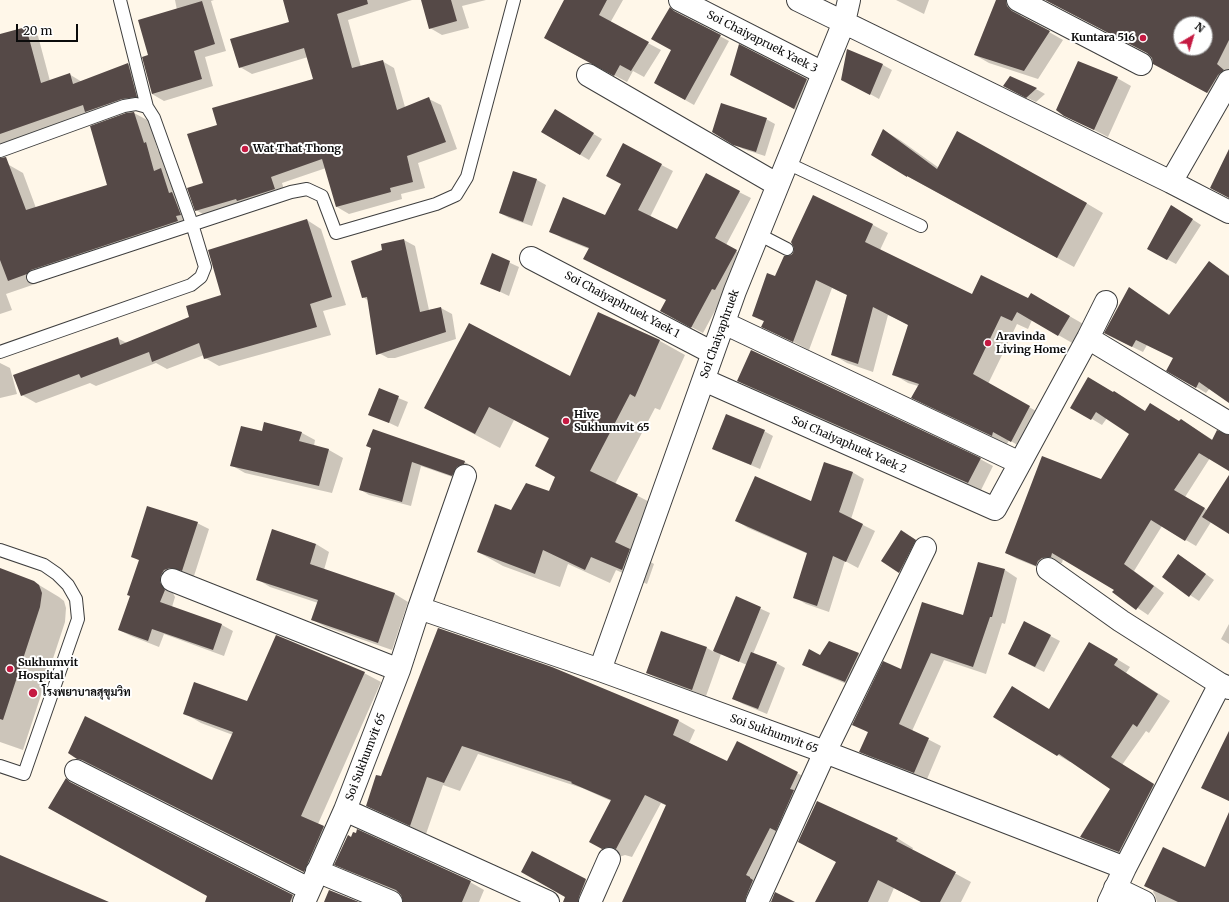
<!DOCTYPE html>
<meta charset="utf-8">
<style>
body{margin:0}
#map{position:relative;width:1229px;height:902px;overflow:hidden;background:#fff7e9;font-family:Merriweather,serif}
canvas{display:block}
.north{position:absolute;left:1173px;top:16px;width:40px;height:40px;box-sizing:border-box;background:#fff;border:1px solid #9d9d9d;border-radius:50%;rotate:38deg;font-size:11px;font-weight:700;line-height:16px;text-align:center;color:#0b0b0b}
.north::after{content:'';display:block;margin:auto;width:14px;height:18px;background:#c51a42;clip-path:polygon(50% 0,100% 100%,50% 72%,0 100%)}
.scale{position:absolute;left:16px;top:24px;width:62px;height:18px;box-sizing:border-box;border:2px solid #0b0b0b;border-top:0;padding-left:5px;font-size:12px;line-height:14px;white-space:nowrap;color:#0b0b0b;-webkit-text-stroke:3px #fff;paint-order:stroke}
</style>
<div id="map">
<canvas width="1229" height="902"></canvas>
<div class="north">N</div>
<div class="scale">20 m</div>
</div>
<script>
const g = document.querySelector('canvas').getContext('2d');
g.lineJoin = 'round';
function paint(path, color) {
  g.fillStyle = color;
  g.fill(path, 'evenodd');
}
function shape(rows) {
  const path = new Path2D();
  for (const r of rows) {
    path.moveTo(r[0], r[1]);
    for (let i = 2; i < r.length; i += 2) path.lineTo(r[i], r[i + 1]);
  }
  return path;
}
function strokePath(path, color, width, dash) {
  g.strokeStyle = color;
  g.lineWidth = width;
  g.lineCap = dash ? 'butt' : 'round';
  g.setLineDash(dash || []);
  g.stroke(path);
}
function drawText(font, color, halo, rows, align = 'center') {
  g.font = font + ' Merriweather,Sarabun,serif';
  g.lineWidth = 4;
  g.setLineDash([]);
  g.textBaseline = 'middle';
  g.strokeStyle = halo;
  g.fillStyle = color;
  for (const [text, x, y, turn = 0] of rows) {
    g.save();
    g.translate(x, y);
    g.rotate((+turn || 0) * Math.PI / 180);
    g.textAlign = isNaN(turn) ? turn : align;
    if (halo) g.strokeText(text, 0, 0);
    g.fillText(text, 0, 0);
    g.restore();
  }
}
paint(shape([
 [175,0,214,0,211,1,226,51,205,57,213,86,164,101,152,94,149,56,177,10],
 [284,0,412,0,348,20,361,67,382,61,394,68,405,107,429,99,441,105,457,149,418,163,425,188,401,194,402,199,349,214,337,207,326,168,282,183,286,196,208,217,196,210,204,184,218,126,314,80,308,57,252,74,240,67,290,22],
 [422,0,486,0,462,6,469,28,442,35,430,28],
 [565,0,623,0,610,23,661,50,644,77,633,71,627,82,557,45],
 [896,0,929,0,924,14],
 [997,0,1022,0,1019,9,1021,16,1063,40,1038,79,989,63,975,55],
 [1046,0,1229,0,1229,87,1221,100,1168,72,1149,54],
 [1181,24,1205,24,1205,48,1181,48],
 [670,8,682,16,729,41,694,105,655,83,673,50],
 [26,28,38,36,50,81,69,74,82,82,128,64,141,71,149,104,39,132,0,144,0,35],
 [740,46,816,85,803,114,740,79],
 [847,50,883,65,892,70,879,99,843,79],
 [1011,78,1036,89,1045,94,1036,102,1013,91],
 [1117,78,1131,86,1108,137,1065,115],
 [555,111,602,139,589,160,542,132],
 [134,113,149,121,158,151,160,152,166,172,175,178,195,223,45,278,41,282,6,294,12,310,0,314,0,168,9,165,23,173,36,208,108,186],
 [766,119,775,124,765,156,743,149,713,132],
 [883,130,900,140,939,168,1086,203,1103,213,1074,267,907,176],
 [623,145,673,171,650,217,677,230,739,192,751,198,726,245,748,258,724,294,703,333,672,317,667,300,589,249,562,238,551,231,605,216,622,184],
 [514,172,537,180,546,185,532,226,509,218,500,213],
 [814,196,873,225,888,233,880,250,972,295,1028,299,1031,294,1085,325,1074,344,1032,320,1028,329,1017,324,988,384,1045,416,1026,450,1009,440,1007,444,927,406,912,397,918,386,908,383,893,374,909,325,888,315,873,372,847,363,832,354,847,295,832,288,809,350,763,326,765,322,753,316,775,277,794,253],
 [1172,206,1201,225,1176,264,1157,254],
 [307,220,321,229,346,305,323,311,331,335,219,366,205,358,204,355,167,369,156,363,96,386,90,383,36,403,22,395,117,338,127,343,191,317,222,296],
 [404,240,415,246,429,310,441,308,452,314,456,339,395,358,388,358,377,352,369,301,363,297,384,251],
 [493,255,519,267,509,296,481,283],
 [1209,262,1229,275,1229,402,1210,388,1206,393,1168,370,1174,358,1147,345,1143,352,1116,339,1140,295,1170,315],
 [599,313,660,341,685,355,660,410,655,408,615,484,663,509,640,556,654,564,647,584,616,570,610,583,568,564,560,587,503,566,478,552,512,512,549,492,556,477,550,439,514,420,500,448,425,408,570,377],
 [0,363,10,368,17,394,0,398],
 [738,381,980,459,993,466,981,490,751,388],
 [379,390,408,402,398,427,370,414],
 [1072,407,1146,412,1180,422,1181,420,1213,440,1229,436,1229,470,1210,458,1185,497,1207,510,1229,477,1229,532,1211,522,1196,546,1162,526,1134,571,1164,593,1148,615,1114,592,1115,590,1063,559,1062,563,1054,564,1047,571,1017,559,1006,553,1101,480,1130,434,1107,418,1102,425],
 [764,431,773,436,760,469,722,453,713,448],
 [263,433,302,433,315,440,314,446,329,450,343,458,332,493,245,473,231,465],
 [371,448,465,462,473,467,461,480,421,466,411,506,369,495,361,490],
 [852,472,864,479,851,519,875,531,858,568,845,561,829,612,806,604,794,597,808,554,748,528,737,521,811,502],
 [197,523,209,529,194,576,182,574,171,589,175,597,172,607,222,625,233,631,224,656,164,634,159,647,131,636,119,630,131,596,140,561,132,556],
 [273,530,316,544,329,552,324,570,395,594,408,602,392,650,326,627,313,620,318,603,270,587,257,579],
 [910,536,925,546,908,577,900,572],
 [1179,555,1214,580,1199,601,1163,577],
 [0,570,34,582,59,597,64,601,66,608,65,622,23,750,0,742],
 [1005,570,1017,578,1005,624,1002,623,986,674,944,660,912,731,941,746,927,779,873,759,860,751,869,733,854,724,901,670,964,617],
 [737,598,770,613,753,654,776,663,785,668,767,714,743,704,734,699,747,665,721,654,706,696,661,680,647,673,707,648,714,652],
 [1025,623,1060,641,1044,672,1018,659],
 [1229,624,1229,644,1221,639],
 [829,642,859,654,868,659,854,687,813,670,804,665,820,656],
 [1102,650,1130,667,1126,673,1170,701,1149,733,1146,731,1122,765,1166,792,1132,859,1093,844,1081,837,1111,788,1071,761,1070,762,1058,755,995,716,1050,710],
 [552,668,679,721,695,730,689,743,728,762,738,742,814,782,763,902,623,902,667,806,661,803,632,857,625,855,619,857,590,842,611,801,582,788,478,754,460,791,443,785,426,834,383,814,367,805,381,778],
 [364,673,381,682,318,824,340,836,319,880,99,769,95,768,78,758,212,782,233,735,201,723,184,713,247,702],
 [1229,738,1229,801,1202,787],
 [66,780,84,790,303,902,206,902,208,896],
 [897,838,913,848,912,850,971,882,961,902,921,902,894,888,888,902,816,902],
 [533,852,595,885,587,902,573,902],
 [337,865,470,882,484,890,479,902,404,902,402,894,350,873],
 [1229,865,1229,902,1157,902,1155,895,1153,892,1154,890,1205,868]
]), '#0003');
paint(shape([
 [283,0,367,0,368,4,337,14,352,68,383,60,397,110,429,97,446,142,407,156,413,182,390,188,391,192,336,207,322,159,271,177,275,189,237,201,236,199,195,211,187,188,203,183,187,134,217,125,212,108,313,79,304,48,239,68,230,39,289,22],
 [421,0,451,0,457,21,429,29],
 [564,0,607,0,599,15,649,42,631,71,620,65,614,76,544,38],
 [996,0,1006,0,1007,6,1012,11,1050,31,1024,71,974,55],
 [1045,0,1229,0,1229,40,1217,64,1224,70,1218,75,1207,93,1153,64,1152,58,1147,53],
 [1181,24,1205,24,1205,48,1181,48],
 [202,1,215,44,194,51,202,79,152,94,142,57,148,55,138,20],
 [670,7,674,11,721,35,685,100,654,83,671,50,651,39],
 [26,27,41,83,70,73,73,84,128,63,137,97,122,99,85,112,83,105,0,134,0,34],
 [739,44,807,79,794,109,730,75],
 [847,49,883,64,870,95,841,80],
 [1078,61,1118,77,1094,130,1064,116,1056,110],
 [1010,76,1037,88,1026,98,1003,86],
 [721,103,767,118,756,152,733,145,712,132],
 [555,109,594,133,580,155,541,132],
 [134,112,144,143,146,142,154,171,161,168,169,193,172,192,181,215,176,216,178,221,31,270,27,274,8,281,0,260,0,158,6,157,26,210,107,185,90,126,126,113],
 [883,129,937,169,957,131,1087,203,1057,258,907,176,907,177,871,155],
 [623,143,662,164,638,210,677,229,706,173,740,191,715,238,737,250,715,290,712,289,691,328,660,311,666,300,583,259,589,248,549,232,563,197,605,215,621,184,606,176],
 [1229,149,1229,198,1210,188],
 [513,171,537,179,523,222,499,213],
 [813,195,873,224,865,242,972,294,981,275,1028,298,1031,293,1070,316,1058,336,1017,312,1012,321,1001,316,973,374,1030,406,1011,442,993,432,992,436,911,398,919,384,892,375,908,325,873,307,858,364,831,355,847,295,816,280,793,342,761,327,764,321,752,316,767,273,775,276,784,256,791,255,793,253,794,248,791,242],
 [1171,205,1193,219,1167,260,1147,249],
 [307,219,332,297,310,304,317,327,204,359,199,343,152,362,149,352,81,378,79,374,21,396,13,375,118,337,120,345,189,317,186,306,221,295,208,250],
 [404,239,420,312,441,307,446,332,376,355,367,297,362,298,351,261,382,250,381,244],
 [492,253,510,261,500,292,480,284],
 [1209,261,1229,276,1229,403,1199,382,1196,388,1166,371,1173,358,1136,340,1132,347,1104,333,1129,287,1169,315],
 [598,312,660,340,635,397,630,394,590,471,638,494,615,542,630,549,622,570,591,557,585,570,543,550,535,574,477,552,495,504,511,510,526,483,549,491,555,477,535,466,549,438,489,407,475,434,424,408,469,323,570,376],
 [751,350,981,458,968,483,737,381],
 [1088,377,1113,392,1114,391,1145,411,1150,403,1179,421,1181,419,1212,440,1217,430,1229,435,1229,471,1199,453,1174,490,1205,508,1185,541,1151,520,1124,564,1154,586,1136,610,1112,592,1114,590,1052,553,1051,557,1042,558,1038,561,1036,566,1005,553,1042,456,1101,479,1129,434,1096,412,1091,420,1070,408],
 [379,388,399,396,389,423,368,415],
 [726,414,765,430,751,465,712,449],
 [264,422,302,432,299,441,329,449,319,486,230,466,241,426,262,431],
 [373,429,465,461,464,464,457,467,452,476,412,462,402,502,359,490,371,448,366,446],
 [824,462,853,472,839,512,863,524,846,562,833,556,817,606,793,598,807,553,735,521,755,476,811,501],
 [1229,475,1229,534,1202,517],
 [147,506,198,522,182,571,170,568,164,570,161,575,160,582,165,590,160,602,222,624,213,650,152,629,148,641,118,630,130,596,127,595,139,560,131,557],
 [272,529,316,544,310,564,395,593,378,643,311,620,318,600,256,580],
 [901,530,916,540,899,573,881,561],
 [1178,554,1206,574,1189,597,1162,577],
 [978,562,1005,569,992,617,990,617,973,667,931,653,899,724,929,738,914,773,859,752,868,732,852,725,883,661,901,669,922,602,963,615],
 [0,568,34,581,39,585,42,593,40,607,3,720,0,719],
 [736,596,761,607,739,662,713,651],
 [1024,621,1051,635,1035,667,1008,654],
 [438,628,552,667,679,720,673,735,727,761,737,741,798,772,790,789,794,790,776,831,770,828,746,875,750,877,750,878,753,880,746,897,745,902,622,902,666,805,645,795,616,849,608,847,602,849,589,842,611,800,571,783,572,782,462,746,444,783,427,777,410,826,366,806,376,775,381,776],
 [661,631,707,647,692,690,646,673],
 [276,635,365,672,301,816,324,826,304,872,82,760,77,759,68,753,85,716,212,780,233,732,183,714,194,682,247,701],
 [829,641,859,653,845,682,802,665,809,649,820,655],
 [1089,642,1118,659,1114,665,1158,694,1137,727,1133,724,1111,757,1154,784,1119,852,1080,837,1110,789,1059,754,1057,756,993,717,1012,686,1049,709],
 [751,652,777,662,758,709,732,699],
 [1229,731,1229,801,1201,788],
 [66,778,70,782,293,895,290,902,205,902,207,896,48,808],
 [817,801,898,838,896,841,956,872,940,902,921,902,878,880,868,902,815,902,836,862,798,842],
 [1229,812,1229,902,1178,902,1144,886,1163,847,1205,867],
 [357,829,471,881,462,902,403,902,401,895,396,890,334,865,348,835,351,837,353,832,356,833],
 [532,851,586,879,579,897,578,902,563,902,565,897,521,872],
 [0,855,109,902,0,902],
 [329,890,359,902,324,902],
 [775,892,795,902,771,902]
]), '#554947');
const lane = shape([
 [120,0,147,107],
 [0,151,124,106,136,104,147,107,154,118,192,224,205,267,201,277,191,285,0,352],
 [787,163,921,226],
 [758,234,787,249],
 [33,277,291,192,307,189,322,196,336,233,436,204,456,195,467,177,514,0],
 [0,550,44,565,57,574,68,585,76,599,78,619,24,774,0,766]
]);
const street = shape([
 [680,0,823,73],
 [798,0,1171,182,1229,212],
 [1018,0,1141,64],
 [588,75,778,185],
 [1171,182,1229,81],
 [531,258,713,353],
 [724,323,1020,463],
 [1088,338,1229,423],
 [704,380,995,509,1088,338,1106,302],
 [1048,569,1121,621,1220,684,1229,688],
 [172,580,399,670],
 [419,608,465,476],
 [600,670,735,291,844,22,849,0],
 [76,771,309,889],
 [345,810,548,902],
 [317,871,391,902],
 [1115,888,1144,902],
 [304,902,345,810,399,670,419,608,600,670,825,752,1125,868],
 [590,902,609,859],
 [757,902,825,752,925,548],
 [1109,902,1125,868,1220,684]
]);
strokePath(lane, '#3e3e3e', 14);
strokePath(street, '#3e3e3e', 24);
strokePath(lane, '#fff', 12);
strokePath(street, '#fff', 22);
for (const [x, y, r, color] of [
 [1143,38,4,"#c51a42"],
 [245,149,4,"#c51a42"],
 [988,343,4,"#c51a42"],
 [566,421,4,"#c51a42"],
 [10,669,4,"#c51a42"],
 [33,693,5,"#c51a42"]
]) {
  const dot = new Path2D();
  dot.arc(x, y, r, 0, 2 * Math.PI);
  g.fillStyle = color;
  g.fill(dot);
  strokePath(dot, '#fff', 1.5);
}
drawText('bold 11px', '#0b0b0b', '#fff', [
 ["Kuntara 516",1135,38,"right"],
 ["Wat That Thong",253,149],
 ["Aravinda",996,337],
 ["Living Home",996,350],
 ["Hive",574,415],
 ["Sukhumvit 65",574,428],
 ["Sukhumvit",18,663],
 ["Hospital",18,676],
 ["โรงพยาบาลสุขุมวิท",42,693]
], 'left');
drawText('11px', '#0b0b0b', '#fff', [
 ["Soi Chaiyapruek Yaek 3",762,42,27],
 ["Soi Chaiyaphruek Yaek 1",622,305,28],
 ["Soi Chaiyaphruek",720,334,-70],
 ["Soi Chaiyaphuek Yaek 2",849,445,24],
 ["Soi Sukhumvit 65",774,734,20],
 ["Soi Sukhumvit 65",366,757,-69]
]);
</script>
